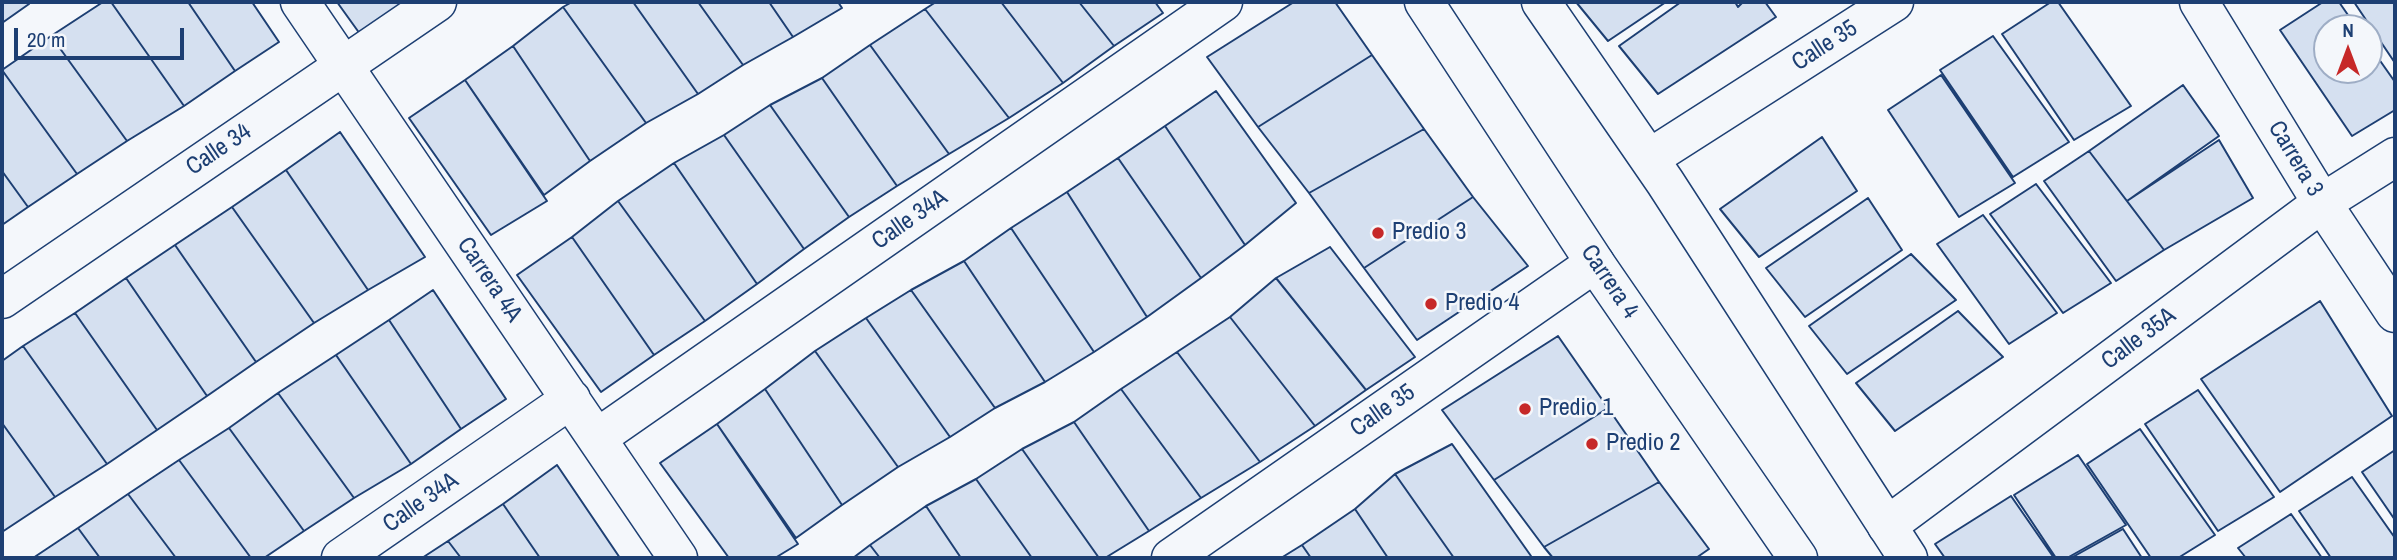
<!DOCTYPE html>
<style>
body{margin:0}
#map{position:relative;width:2397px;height:560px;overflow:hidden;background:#f4f7fb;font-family:"Archivo Narrow",sans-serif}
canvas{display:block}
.frame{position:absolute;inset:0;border:4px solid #1d3f73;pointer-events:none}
.north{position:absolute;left:2313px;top:14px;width:70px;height:70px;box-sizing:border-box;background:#f4f7fb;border:2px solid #9eadc5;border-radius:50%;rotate:0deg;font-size:19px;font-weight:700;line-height:28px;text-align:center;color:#1d3f73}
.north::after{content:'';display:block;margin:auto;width:24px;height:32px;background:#c62828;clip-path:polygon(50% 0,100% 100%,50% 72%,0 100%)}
.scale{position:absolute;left:14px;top:28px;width:170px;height:32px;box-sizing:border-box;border:4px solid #1d3f73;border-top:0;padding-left:9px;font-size:21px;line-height:24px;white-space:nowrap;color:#1d3f73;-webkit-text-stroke:5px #f4f7fb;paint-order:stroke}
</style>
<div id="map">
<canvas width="2397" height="560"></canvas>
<div class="frame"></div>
<div class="north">N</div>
<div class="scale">20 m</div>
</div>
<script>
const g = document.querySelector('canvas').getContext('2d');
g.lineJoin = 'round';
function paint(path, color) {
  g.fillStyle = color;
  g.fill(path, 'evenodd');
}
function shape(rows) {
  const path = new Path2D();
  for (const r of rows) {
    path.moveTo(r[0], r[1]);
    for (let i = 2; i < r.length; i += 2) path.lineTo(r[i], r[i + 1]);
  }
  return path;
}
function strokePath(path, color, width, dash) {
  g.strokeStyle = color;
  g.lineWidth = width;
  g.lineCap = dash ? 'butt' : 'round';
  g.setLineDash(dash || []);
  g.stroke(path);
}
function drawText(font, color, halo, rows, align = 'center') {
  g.font = font + ' "Archivo Narrow",sans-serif';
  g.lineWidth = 5;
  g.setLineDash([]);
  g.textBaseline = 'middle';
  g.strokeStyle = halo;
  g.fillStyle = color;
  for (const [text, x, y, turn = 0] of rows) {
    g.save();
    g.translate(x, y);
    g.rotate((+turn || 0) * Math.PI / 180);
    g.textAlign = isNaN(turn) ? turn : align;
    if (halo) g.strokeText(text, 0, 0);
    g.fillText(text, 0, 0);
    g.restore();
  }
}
const building = shape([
 [2,2,27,2,29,4,2,23,2,2],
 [103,2,111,2,184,106,127,141,51,36,103,2],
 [111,2,188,2,235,71,184,106,111,2],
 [188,2,252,2,279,42,235,71,188,2],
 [337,2,407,2,360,34,337,2],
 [572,2,633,2,698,94,646,123,563,7,572,2],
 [633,2,698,2,743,65,698,94,633,2],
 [698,2,769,2,793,37,743,65,698,2],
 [769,2,838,2,842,8,793,37,769,2],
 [936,2,1001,2,1063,83,1009,118,925,9,936,2],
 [1001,2,1079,2,1114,46,1063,83,1001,2],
 [1079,2,1155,2,1163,13,1114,46,1079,2],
 [1294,2,1335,2,1372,55,1258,127,1207,57,1294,2],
 [1576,2,1666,2,1608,41,1576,2],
 [1681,2,1735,2,1738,7,1743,2,1765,2,1776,17,1658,94,1619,46,1681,2],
 [2051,2,2058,2,2131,106,2074,140,2002,34,2051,2],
 [2323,2,2339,2,2357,28,2327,28,2327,70,2369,70,2369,45,2395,82,2395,110,2352,136,2280,30,2323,2],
 [2354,2,2395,2,2395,63,2354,2],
 [563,7,646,123,590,161,513,46,563,7],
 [925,9,1009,118,949,154,870,45,925,9],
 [51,36,127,141,77,174,2,70,51,36],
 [1993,36,2069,142,2013,177,1940,70,1993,36],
 [870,45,949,154,897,186,822,78,870,45],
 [513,46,590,161,544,195,465,80,513,46],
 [1372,55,1424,129,1309,193,1258,127,1372,55],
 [2,70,77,174,28,207,2,171,2,70],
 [1941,75,2015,183,1959,217,1888,110,1941,75],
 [822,78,897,186,849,217,770,105,822,78],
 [465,80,547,201,491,235,409,118,465,80],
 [2183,85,2219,136,2127,201,2089,151,2183,85],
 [1216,91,1296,203,1245,245,1165,126,1216,91],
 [770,105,849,217,804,249,724,135,770,105],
 [1165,126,1245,245,1201,278,1118,158,1165,126],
 [1424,129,1473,197,1364,268,1309,193,1424,129],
 [340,132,425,257,368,290,286,170,340,132],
 [724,135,804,249,757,284,674,163,724,135],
 [1822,137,1857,191,1759,257,1720,209,1822,137],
 [2219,140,2253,198,2164,250,2127,201,2219,140],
 [2089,151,2164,250,2116,281,2044,181,2089,151],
 [1118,158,1201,278,1147,317,1067,192,1118,158],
 [674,163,757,284,705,321,618,201,674,163],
 [286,170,368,290,314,323,232,207,286,170],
 [2,171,28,207,2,225,2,171],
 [2036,184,2111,283,2063,313,1990,214,2036,184],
 [1067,192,1147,317,1094,352,1011,228,1067,192],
 [1473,197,1528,266,1417,340,1364,268,1473,197],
 [1868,198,1902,250,1805,317,1766,268,1868,198],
 [618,201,705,321,654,355,572,237,618,201],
 [232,207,314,323,256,362,175,245,232,207],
 [1983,215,2057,313,2009,344,1937,244,1983,215],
 [1011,228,1094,352,1045,382,964,261,1011,228],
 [572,237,654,355,601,392,517,275,572,237],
 [175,245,256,362,207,396,126,278,175,245],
 [1330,247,1415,357,1366,390,1276,278,1330,247],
 [1911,254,1956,300,1847,374,1809,326,1911,254],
 [964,261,1045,382,995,408,911,290,964,261],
 [126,278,207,396,157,430,75,313,126,278],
 [1276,278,1366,390,1315,426,1230,317,1276,278],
 [433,290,506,399,461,429,389,320,433,290],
 [911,290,995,408,950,437,866,318,911,290],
 [2320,301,2392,416,2280,492,2201,379,2320,301],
 [1958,311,2003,357,1895,431,1856,383,1958,311],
 [75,313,157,430,107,464,23,346,75,313],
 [1230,317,1315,426,1260,462,1177,352,1230,317],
 [866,318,950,437,898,467,815,351,866,318],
 [389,320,461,429,411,464,336,355,389,320],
 [1558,336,1608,408,1494,480,1442,410,1558,336],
 [23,346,107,464,55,497,2,423,2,361,23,346],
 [815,351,898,467,842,505,765,389,815,351],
 [1177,352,1260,462,1201,498,1121,389,1177,352],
 [336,355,411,464,354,498,278,393,336,355],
 [765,389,842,505,796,538,717,424,765,389],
 [1121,389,1201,498,1149,531,1074,422,1121,389],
 [2198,390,2274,497,2218,531,2145,424,2198,390],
 [278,393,354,498,304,531,229,428,278,393],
 [1608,408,1659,482,1544,547,1494,480,1608,408],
 [1074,422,1149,531,1105,558,1099,558,1022,449,1074,422],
 [2,423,55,497,2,532,2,423],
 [717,424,798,544,775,558,729,558,660,463,717,424],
 [229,428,304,531,264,558,251,558,179,460,229,428],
 [2140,429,2215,535,2178,558,2151,558,2087,464,2140,429],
 [1452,444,1531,556,1528,558,1454,558,1395,474,1452,444],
 [1022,449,1099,558,1032,558,976,479,1022,449],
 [2395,450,2395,520,2362,472,2395,450],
 [2078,455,2126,525,2067,558,2056,558,2014,495,2078,455],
 [179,460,251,558,176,558,128,494,179,460],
 [557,465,620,558,540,558,503,504,557,465],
 [1395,474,1454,558,1388,558,1355,509,1395,474],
 [2352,477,2395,538,2395,558,2331,558,2299,511,2352,477],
 [976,479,1032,558,961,558,926,506,976,479],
 [1659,482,1709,549,1696,558,1553,558,1544,547,1659,482],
 [128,494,176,558,100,558,78,528,128,494],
 [2011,496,2054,558,1945,558,1935,544,2011,496],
 [503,504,540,558,461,558,448,541,503,504],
 [926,506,961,558,880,558,870,545,926,506],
 [1355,509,1388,558,1311,558,1302,545,1355,509],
 [2291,514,2322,558,2246,558,2238,548,2291,514],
 [78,528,100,558,33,558,78,528],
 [2123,529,2142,558,2071,558,2123,529],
 [448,541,461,558,422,558,448,541],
 [870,545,880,558,853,558,870,545],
 [1302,545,1311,558,1281,558,1302,545]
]);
paint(building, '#d5e0f0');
strokePath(building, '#1d3f73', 2);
const minor = shape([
 [300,2,678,558],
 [2199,2,2322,203,2395,313],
 [1650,158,1894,2],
 [2,299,437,2],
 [597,438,1223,2],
 [1887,526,2322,203,2395,157],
 [341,558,571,399],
 [1171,558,1595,263]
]);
const major = shape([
 [1424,2,1595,263,1798,558],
 [1541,2,1665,182,1908,558]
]);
strokePath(minor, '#1d3f73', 41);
strokePath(major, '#1d3f73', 41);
strokePath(minor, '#f4f7fb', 38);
strokePath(major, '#f4f7fb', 38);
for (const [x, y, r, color] of [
 [1378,233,7,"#c62828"],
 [1431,304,7,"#c62828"],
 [1525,409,7,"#c62828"],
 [1592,444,7,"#c62828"]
]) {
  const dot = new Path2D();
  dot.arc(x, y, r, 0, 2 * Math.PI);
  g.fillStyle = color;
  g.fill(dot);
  strokePath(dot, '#f4f7fb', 2.5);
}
drawText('24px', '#1d3f73', '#f4f7fb', [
 ["Calle 35",1825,46,-33],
 ["Calle 34",219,150,-34],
 ["Carrera 3",2295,159,59],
 ["Calle 34A",910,220,-35],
 ["Carrera 4A",489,280,56],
 ["Carrera 4",1609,282,56],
 ["Calle 35A",2139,339,-37],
 ["Calle 35",1383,411,-35],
 ["Calle 34A",421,503,-35]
]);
drawText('24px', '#1d3f73', '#f4f7fb', [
 ["Predio 3",1392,233],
 ["Predio 4",1445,304],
 ["Predio 1",1539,409],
 ["Predio 2",1606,444]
], 'left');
</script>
